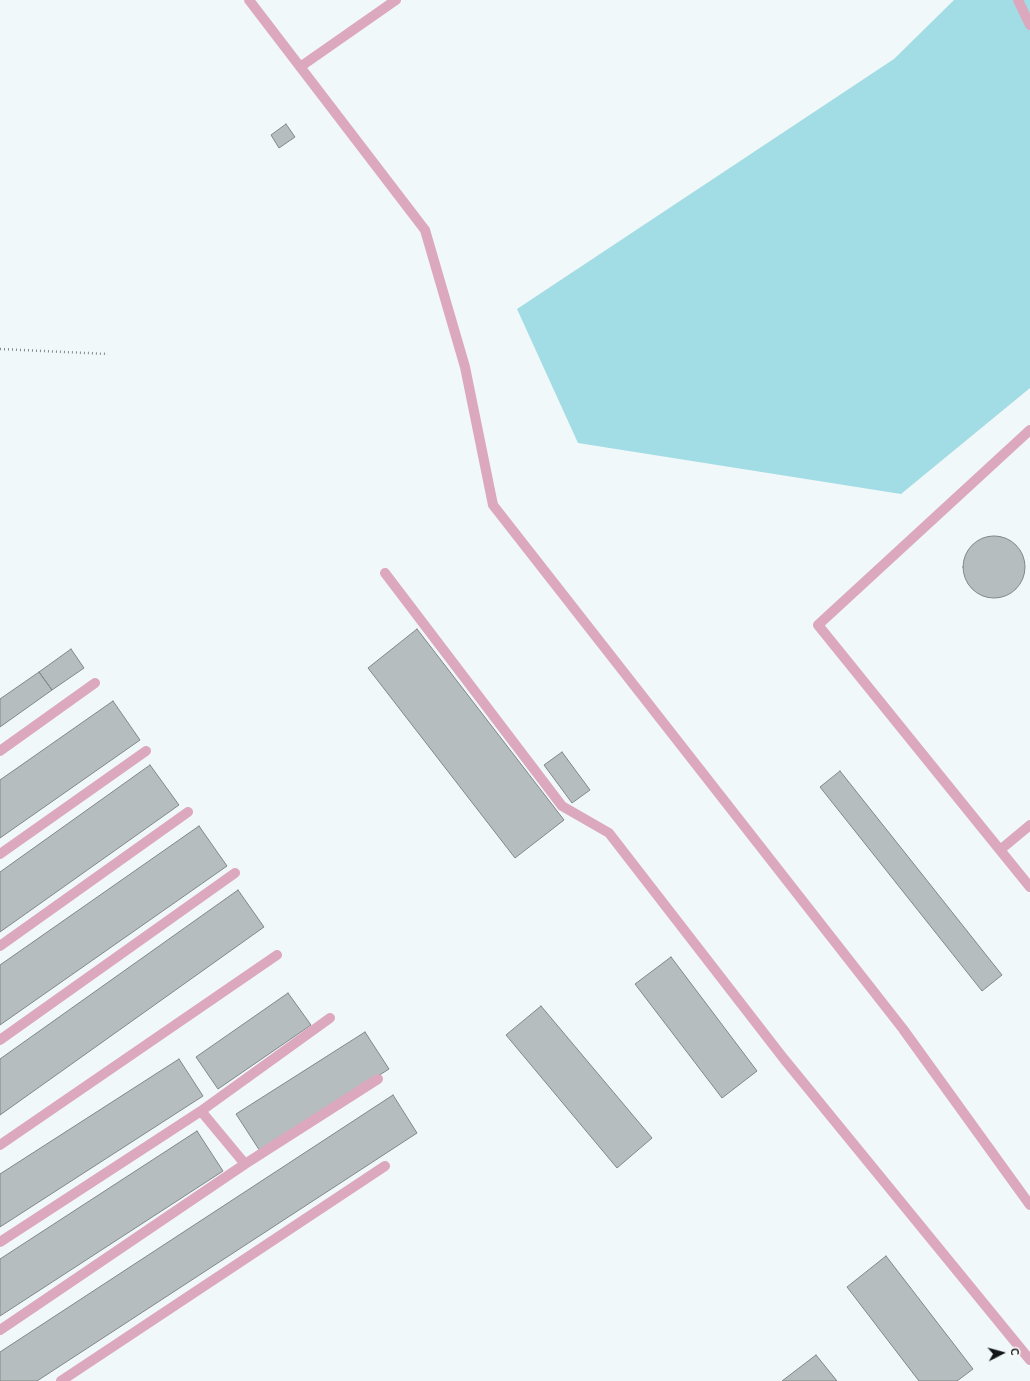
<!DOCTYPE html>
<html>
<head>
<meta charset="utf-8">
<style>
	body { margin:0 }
	#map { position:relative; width:1030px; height:1381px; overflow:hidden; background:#f0f8f9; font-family:"Nunito Sans",sans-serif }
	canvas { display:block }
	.north { position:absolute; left:982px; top:1333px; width:40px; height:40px; -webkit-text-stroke:3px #fff; paint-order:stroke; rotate:84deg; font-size:11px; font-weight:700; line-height:16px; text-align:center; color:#141718 }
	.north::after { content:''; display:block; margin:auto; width:14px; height:18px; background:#141718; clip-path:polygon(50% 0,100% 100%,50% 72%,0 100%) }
</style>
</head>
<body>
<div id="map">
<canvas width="1030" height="1381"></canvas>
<div class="north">С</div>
</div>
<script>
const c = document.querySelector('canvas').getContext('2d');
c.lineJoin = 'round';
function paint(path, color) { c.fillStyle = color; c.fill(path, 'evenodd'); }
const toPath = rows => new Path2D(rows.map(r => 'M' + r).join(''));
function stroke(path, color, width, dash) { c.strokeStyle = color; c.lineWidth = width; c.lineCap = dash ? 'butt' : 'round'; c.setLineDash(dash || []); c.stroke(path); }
const green = toPath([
	[954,0,1030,0,1030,388,901,494,578,443,517,309,894,59]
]);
const building = toPath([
	[286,124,295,137,279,148,271,135,286,124],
	'963 567a31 31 0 1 1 62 0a31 31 0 1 1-62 0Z',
	[417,629,564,820,515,858,368,668,417,629],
	[71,649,84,668,52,690,39,672,71,649],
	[39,672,52,690,0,727,0,699,39,672],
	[113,701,140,740,0,838,0,780,113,701],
	[562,752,590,790,572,803,544,765,562,752],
	[150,765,179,805,0,932,0,872,150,765],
	[840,771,1002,975,982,991,820,787,840,771],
	[199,826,227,866,0,1025,0,965,199,826],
	[238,890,264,927,0,1115,0,1059,238,890],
	[671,957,757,1071,722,1098,635,984,671,957],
	[288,993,311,1025,218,1089,196,1057,288,993],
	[541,1006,652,1138,617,1168,506,1035,541,1006],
	[365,1032,389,1069,260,1151,236,1114,365,1032],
	[179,1059,203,1096,0,1227,0,1174,179,1059],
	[393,1095,417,1133,37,1381,0,1381,0,1352,393,1095],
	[197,1131,223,1171,0,1316,0,1259,197,1131],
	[886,1256,973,1369,957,1381,919,1381,847,1287,886,1256],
	[816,1355,837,1381,782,1381,816,1355]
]);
const path = toPath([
	[0,349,108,354]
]);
const lane = toPath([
	[249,0,425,230,465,367,493,505,903,1029,1030,1205],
	[1018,0,1030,25],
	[300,67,396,0],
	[385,573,562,806,609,833,784,1059,1030,1360],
	[0,751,95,683],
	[1030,825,1000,850,1030,887],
	[1000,850,818,625,1030,430],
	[0,854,146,751],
	[0,946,188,812],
	[0,1040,235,873],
	[201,1111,245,1164],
	[0,1145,277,955],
	[0,1242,201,1111,330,1018],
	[0,1330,245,1164,378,1079],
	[61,1381,385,1166]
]);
paint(green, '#a2dce4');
paint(building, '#b5bdbe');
stroke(building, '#808889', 1);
stroke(path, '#848a8b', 2.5, [1, 3]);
stroke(lane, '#dca8be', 10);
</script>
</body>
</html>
